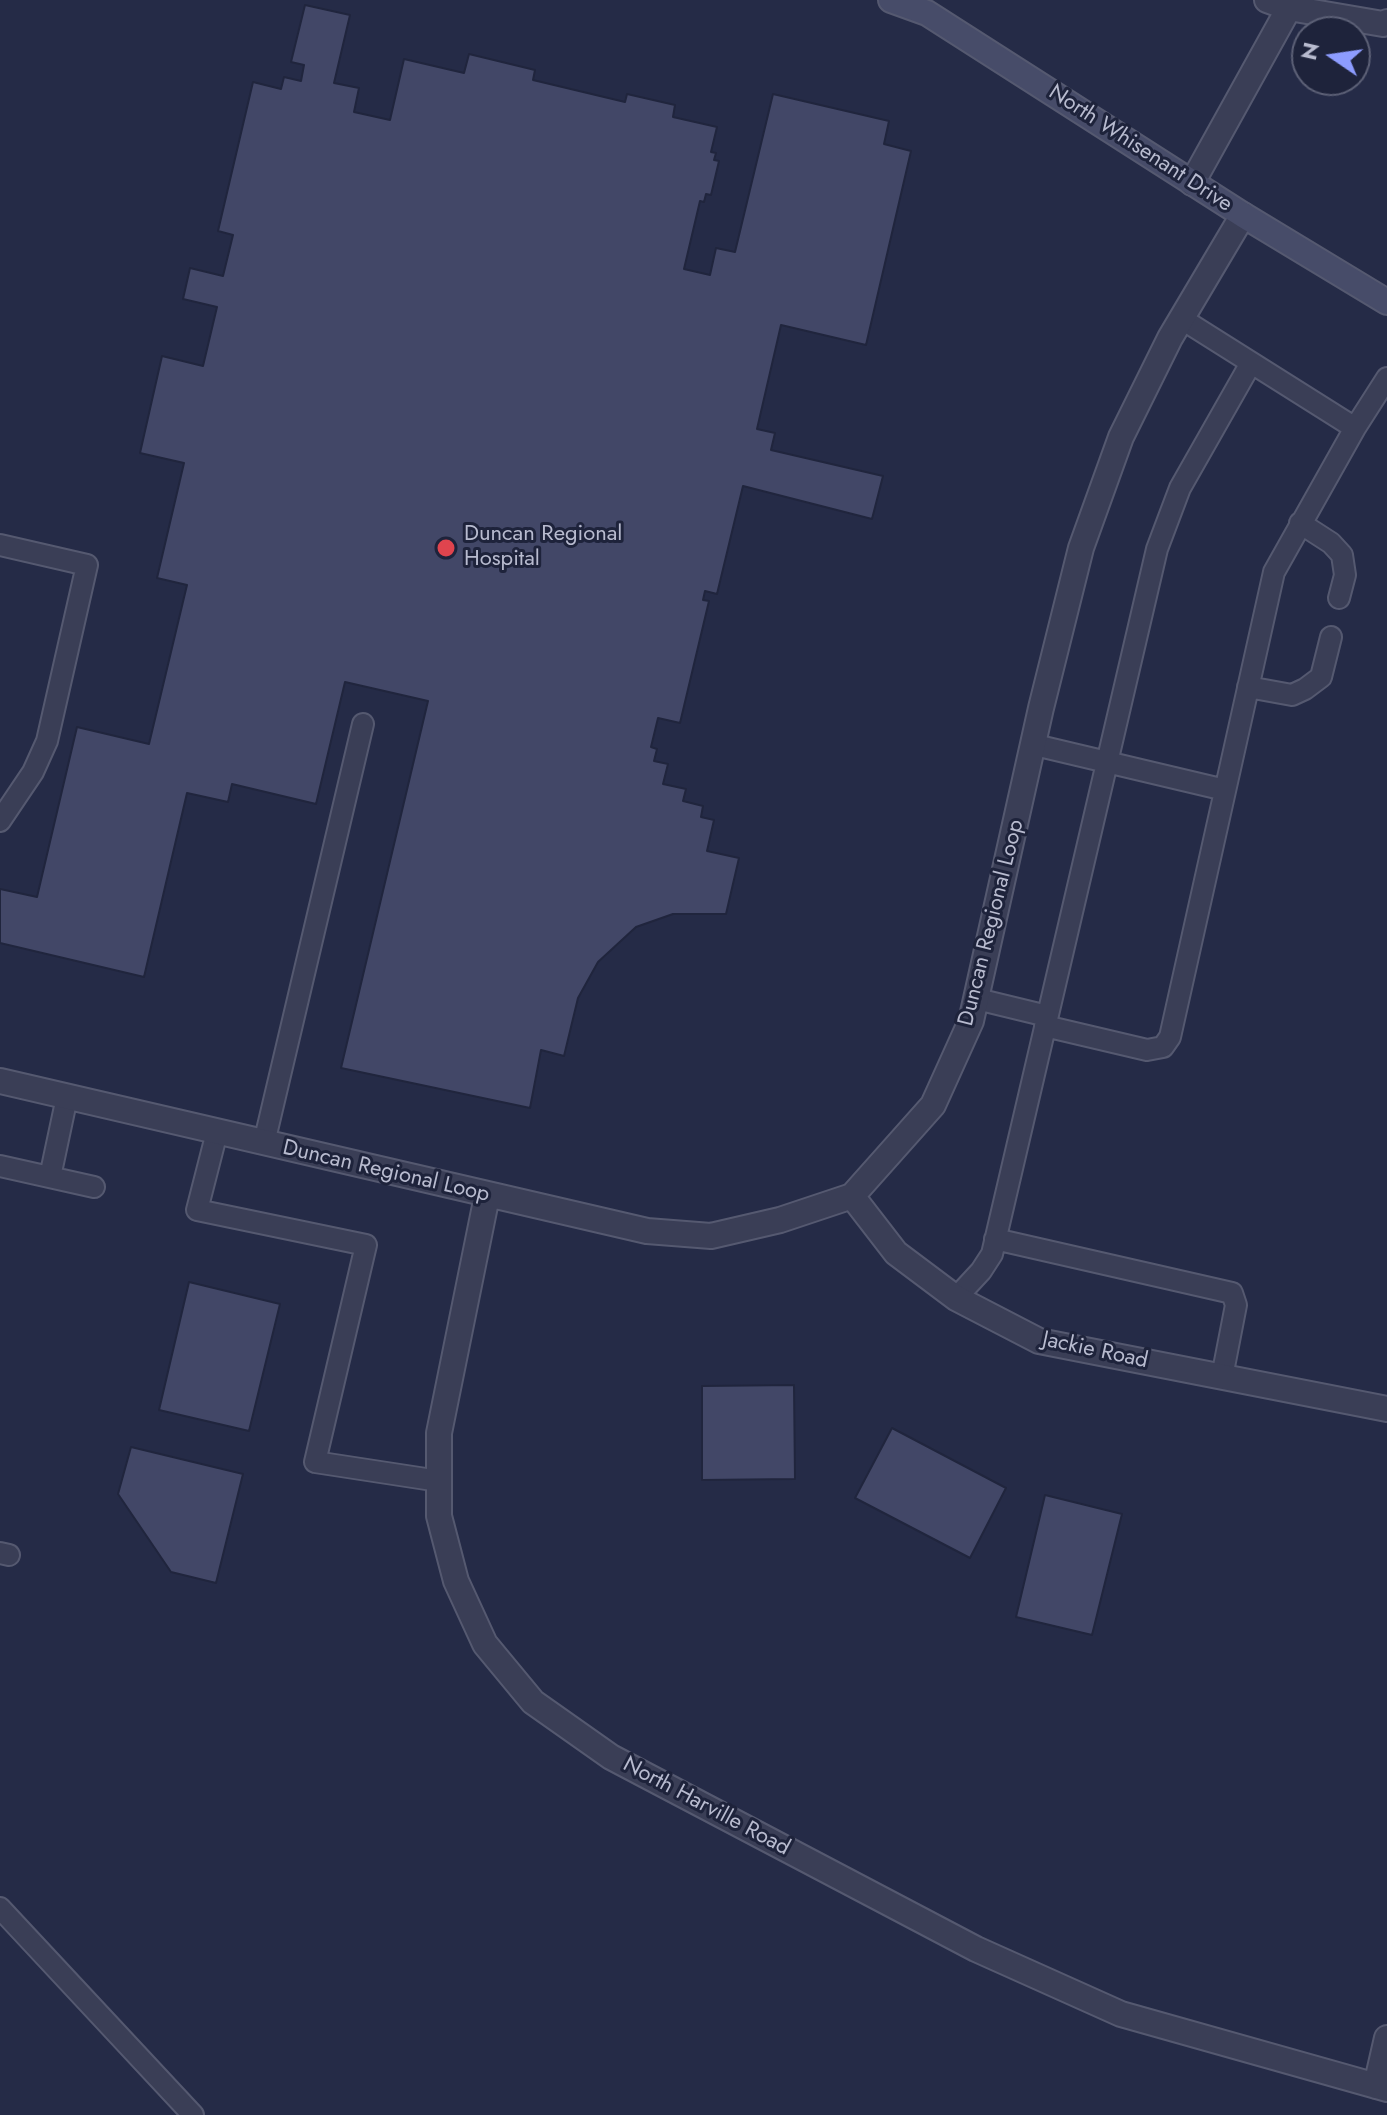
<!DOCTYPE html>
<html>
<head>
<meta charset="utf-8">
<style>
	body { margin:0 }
	#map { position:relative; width:1387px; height:2115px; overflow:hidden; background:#252b47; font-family:Jost,sans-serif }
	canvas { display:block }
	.north { position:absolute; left:1291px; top:16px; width:80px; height:80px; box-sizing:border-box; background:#1e233b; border:2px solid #5c6076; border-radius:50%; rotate:283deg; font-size:22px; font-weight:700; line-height:32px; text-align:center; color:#b8bbcf }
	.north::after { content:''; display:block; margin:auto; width:28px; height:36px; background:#8d9cff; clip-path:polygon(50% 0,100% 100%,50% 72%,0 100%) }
</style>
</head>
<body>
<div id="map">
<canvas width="1387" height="2115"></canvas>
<div class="north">N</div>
</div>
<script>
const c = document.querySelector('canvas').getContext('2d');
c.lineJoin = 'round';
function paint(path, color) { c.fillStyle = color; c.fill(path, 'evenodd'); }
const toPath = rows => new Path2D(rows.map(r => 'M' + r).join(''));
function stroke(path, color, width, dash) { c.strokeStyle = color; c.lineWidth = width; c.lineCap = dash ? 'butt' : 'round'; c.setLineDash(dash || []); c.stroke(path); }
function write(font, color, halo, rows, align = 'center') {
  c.font = font + ' Jost,sans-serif'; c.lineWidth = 6; c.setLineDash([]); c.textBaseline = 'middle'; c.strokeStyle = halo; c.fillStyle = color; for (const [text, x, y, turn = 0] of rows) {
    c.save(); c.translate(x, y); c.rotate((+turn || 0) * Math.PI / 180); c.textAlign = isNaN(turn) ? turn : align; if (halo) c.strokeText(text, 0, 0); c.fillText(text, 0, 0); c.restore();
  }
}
const building = toPath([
	[305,5,350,15,334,83,359,88,354,112,390,120,404,59,464,73,469,54,535,70,533,80,625,102,627,94,675,105,673,117,717,127,711,152,716,153,714,160,719,161,711,195,706,194,704,202,700,201,684,269,710,275,716,248,735,252,773,94,889,121,884,144,911,151,866,345,781,325,757,429,775,433,771,450,883,476,872,519,743,486,717,594,705,591,703,600,709,601,680,723,658,718,651,747,657,749,654,761,668,764,663,784,686,789,683,801,703,806,701,817,714,820,707,851,739,858,726,914,673,914,636,927,598,962,578,998,564,1056,541,1050,530,1108,341,1068,428,701,345,682,316,804,232,784,228,802,187,793,144,977,0,943,0,889,37,897,77,727,149,744,187,585,157,578,184,463,140,453,162,356,203,366,217,307,183,299,190,268,223,276,233,235,218,231,253,82,281,89,284,77,301,81,304,65,291,62,305,5],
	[189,1282,280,1304,249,1431,159,1410,189,1282],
	[794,1385,795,1479,702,1480,702,1386,794,1385],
	[892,1428,1006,1488,970,1558,855,1498,892,1428],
	[131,1447,243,1474,216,1583,171,1572,118,1494,131,1447],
	[1045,1495,1122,1514,1092,1635,1016,1617,1045,1495]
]);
const lane = toPath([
	[1182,319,1355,428],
	[1300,523,1331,543,1342,555,1345,575,1339,598],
	[0,545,87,565,47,741,33,772,0,821],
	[1248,687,1292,695,1305,689,1321,677,1331,637],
	[1035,745,1225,790],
	[977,999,1047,1016],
	[1045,1026,1147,1050,1163,1047,1170,1037,1274,572,1355,428,1387,378],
	[217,1132,197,1210,366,1245,315,1462,439,1481],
	[264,1143,363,724],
	[0,1166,94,1187],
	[50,1177,67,1097],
	[995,1239,1232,1293,1236,1305,1222,1377],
	[956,1298,981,1271,992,1254,1157,549,1180,488,1251,363],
	[0,1553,9,1555],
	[0,1908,193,2115]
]);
const street = toPath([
	[1267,0,1289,8,1383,24,1387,22],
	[1192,183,1289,8],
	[0,1081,647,1231,711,1236,780,1220,852,1196,933,1105,971,1021,1041,708,1081,548,1121,437,1170,338,1243,215],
	[487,1196,439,1433,439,1516,456,1581,485,1644,533,1702,611,1757,976,1949,1121,2014,1387,2089],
	[852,1196,896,1253,956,1298,1039,1341,1387,1409],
	[1376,2086,1387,2038]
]);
const secondary = toPath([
	[891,0,927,13,1243,215,1387,302]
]);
const markers = [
	[446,548,10,"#e0444e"]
];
const streetNames = [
	["North Whisenant Drive",1140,149,33],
	["Duncan Regional Loop",992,923,-76],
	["Duncan Regional Loop",386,1172,13],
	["Jackie Road",1095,1351,12],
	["North Harville Road",706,1807,28]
];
const poiNames = [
	["Duncan Regional",464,535],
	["Hospital",464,560]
];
paint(building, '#424767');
stroke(building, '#20253d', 2);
stroke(lane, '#555970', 24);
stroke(street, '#555970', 28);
stroke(secondary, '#555970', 28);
stroke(lane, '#3a3e56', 20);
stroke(street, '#3a3e56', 24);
stroke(secondary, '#474c69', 24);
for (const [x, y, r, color] of markers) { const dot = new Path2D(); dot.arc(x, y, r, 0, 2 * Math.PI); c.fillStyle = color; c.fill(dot); stroke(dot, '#1e233b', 3); }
write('22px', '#b8bbcf', '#1e233b', streetNames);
write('22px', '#b8bbcf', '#1e233b', poiNames, 'left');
</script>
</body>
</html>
